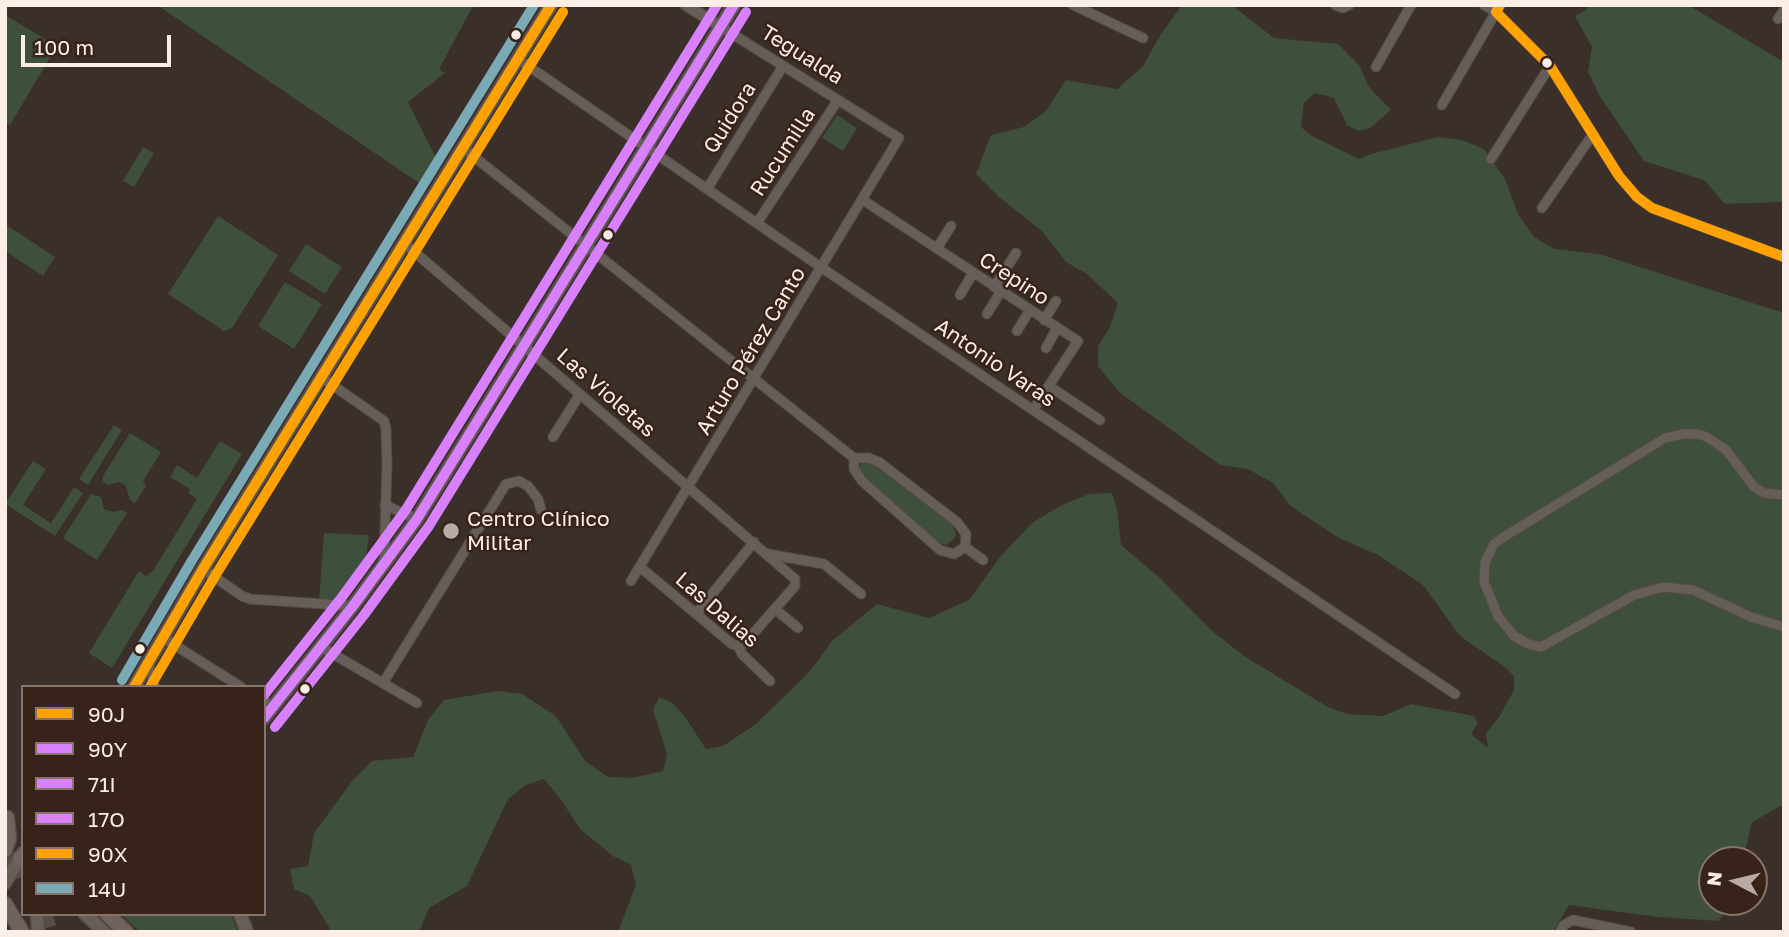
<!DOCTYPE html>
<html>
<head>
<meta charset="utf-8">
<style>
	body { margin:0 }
	#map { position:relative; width:1789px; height:937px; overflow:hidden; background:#3b2f29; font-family:"Golos Text",sans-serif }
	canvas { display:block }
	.frame { position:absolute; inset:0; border:7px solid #fcede7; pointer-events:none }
	.legend { position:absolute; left:21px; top:685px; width:245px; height:231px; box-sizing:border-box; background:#372319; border:2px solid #86746b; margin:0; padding:9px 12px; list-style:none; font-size:21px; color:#fcede7 }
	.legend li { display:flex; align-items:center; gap:14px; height:35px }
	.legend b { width:35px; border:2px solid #86746b }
	.north { position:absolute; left:1698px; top:846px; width:70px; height:70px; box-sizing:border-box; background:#372319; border:2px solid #86746b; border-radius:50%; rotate:277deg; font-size:19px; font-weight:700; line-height:28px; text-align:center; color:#fcede7 }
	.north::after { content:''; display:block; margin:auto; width:24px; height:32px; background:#b8aaa4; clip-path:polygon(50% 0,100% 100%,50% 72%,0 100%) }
	.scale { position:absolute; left:21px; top:35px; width:150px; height:32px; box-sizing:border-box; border:4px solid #fcede7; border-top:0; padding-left:9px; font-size:21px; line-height:24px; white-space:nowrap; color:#fcede7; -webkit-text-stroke:5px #372319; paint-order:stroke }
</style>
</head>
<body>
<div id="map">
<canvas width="1789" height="937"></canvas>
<div class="frame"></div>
<ul class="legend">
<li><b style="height:9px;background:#ffa200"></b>90J</li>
<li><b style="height:9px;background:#d980ff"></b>90Y</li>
<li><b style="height:9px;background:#d980ff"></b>71I</li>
<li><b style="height:9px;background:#d980ff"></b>17O</li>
<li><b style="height:9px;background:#ffa200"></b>90X</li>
<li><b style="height:9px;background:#7baab7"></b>14U</li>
</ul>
<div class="north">N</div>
<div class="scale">100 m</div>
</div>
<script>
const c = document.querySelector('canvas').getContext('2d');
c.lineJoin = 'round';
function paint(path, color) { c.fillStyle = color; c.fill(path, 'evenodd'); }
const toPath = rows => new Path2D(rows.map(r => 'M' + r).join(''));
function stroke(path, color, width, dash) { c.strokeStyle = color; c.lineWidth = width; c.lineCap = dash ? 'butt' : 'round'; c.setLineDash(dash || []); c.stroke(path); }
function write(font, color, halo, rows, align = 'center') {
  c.font = font + ' "Golos Text",sans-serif'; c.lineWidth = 5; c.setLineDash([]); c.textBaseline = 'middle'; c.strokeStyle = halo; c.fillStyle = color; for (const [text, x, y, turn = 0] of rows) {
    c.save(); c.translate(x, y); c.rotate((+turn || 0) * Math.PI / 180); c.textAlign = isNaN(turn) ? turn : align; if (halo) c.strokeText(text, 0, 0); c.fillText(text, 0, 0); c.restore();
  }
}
const green = toPath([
	[157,5,480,5,479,8,473,6,439,69,445,73,408,102,437,160,422,185],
	[1182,5,1234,7,1274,38,1338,44,1359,65,1369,87,1391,110,1370,128,1358,131,1347,125,1334,98,1315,93,1304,103,1301,127,1312,136,1359,159,1371,154,1438,137,1462,140,1484,149,1505,179,1518,214,1534,237,1555,249,1599,254,1784,313,1784,804,1752,822,1743,860,1712,860,1712,902,1731,902,1719,921,1658,917,1569,905,1553,932,618,932,636,885,631,865,613,856,580,829,562,801,544,779,526,785,508,799,467,886,429,908,419,932,332,932,310,896,294,889,290,869,308,866,314,833,353,780,372,761,413,757,428,720,444,700,497,691,522,694,556,716,585,761,608,777,632,778,663,771,667,754,653,710,659,697,672,703,685,717,706,749,723,746,756,724,811,670,832,641,877,604,929,618,969,600,1000,557,1033,522,1060,506,1089,494,1112,493,1117,509,1121,545,1160,578,1211,630,1244,656,1328,707,1347,714,1383,716,1411,704,1474,716,1478,723,1471,734,1488,748,1486,734,1499,717,1514,690,1514,676,1506,668,1460,636,1423,585,1378,555,1339,538,1301,513,1290,505,1273,483,1248,469,1220,465,1119,392,1098,366,1098,346,1109,329,1118,303,1087,274,1066,262,1042,231,1000,198,976,174,991,135,1024,127,1046,111,1066,80,1117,89,1143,66,1161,34],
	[1588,5,1688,5,1784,62,1784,202,1725,204,1704,180,1644,161,1599,95,1588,71,1592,47,1575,16,1586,10],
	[5,15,57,46,10,125,5,122],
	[837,115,857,128,843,151,822,138],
	[143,147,154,153,134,187,123,181],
	[218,216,278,255,232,328,224,331,168,294],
	[5,224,55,257,43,276,5,251],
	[306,244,342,267,325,294,289,271],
	[285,282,322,304,294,349,258,326],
	[114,425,122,430,88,485,79,479],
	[130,433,161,452,143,481,146,486,135,503,130,500,126,486,119,482,108,485,103,482,103,476],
	[220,441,242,454,112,668,89,653,139,571,146,576,153,571,197,499,189,494,190,489,170,477,177,465,197,478],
	[33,461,46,469,23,505,51,523,74,487,83,493,55,536,5,504],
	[863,462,872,463,884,471,953,525,956,535,954,539,946,545,936,541,865,478,859,467],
	[91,494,101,497,104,509,114,512,122,510,127,513,97,560,63,538],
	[324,533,369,535,365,564,335,606,319,601],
	[121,914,231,914,238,932,140,932]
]);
const primaryTunnel = toPath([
	[5,853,23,875],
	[45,914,51,932]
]);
const minor = toPath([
	[1073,5,1143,38],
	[1335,5,1343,8,1349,5],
	[1484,5,1496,12,1550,66,1619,176,1637,197,1652,208,1784,257],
	[1778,19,1784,10],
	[518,59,822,268,1455,694],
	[1376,67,1411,5],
	[1442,105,1500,5],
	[463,148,854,458,869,458,879,462,957,522,966,534,965,547,954,554,940,550,862,481,854,469,854,458],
	[1491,159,1550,66],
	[707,189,783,66],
	[863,200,1078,341,1033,410],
	[1542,208,1593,134],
	[757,223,838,100],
	[404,243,795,579,795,586,744,644,738,646],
	[937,248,951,226],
	[994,287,1016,253],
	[960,295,973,273],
	[987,314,1001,291],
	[1044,320,1056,301],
	[1017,331,1030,310],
	[1046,348,1057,328],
	[321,377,384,421,386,429,387,464,384,564],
	[1049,386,1100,420],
	[553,437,580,394],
	[1784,495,1764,493,1754,487,1726,450,1707,437,1698,434,1683,434,1665,438,1502,538,1494,544,1485,563,1484,582,1498,616,1514,636,1528,644,1541,647,1634,595,1664,587,1693,590,1751,617,1784,627],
	[385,505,417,519],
	[965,547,983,560],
	[768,554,824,564,861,594],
	[640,567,732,644,738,646,742,654,770,681],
	[203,569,242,596,250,599,353,606],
	[631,581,899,138,721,27],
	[775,609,798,628],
	[696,614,754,542],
	[162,637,241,687],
	[321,647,417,703],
	[148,661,155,687],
	[383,683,506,484,519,481,528,486,538,499,541,510],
	[264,701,273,707],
	[1560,932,1564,925,1573,920,1631,932]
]);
const tertiary = toPath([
	[686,5,721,27]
]);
const secondary = toPath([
	[134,687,203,569,551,5],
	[264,718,353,606,417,519,734,5],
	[5,883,23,853],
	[37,914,38,932],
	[85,914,104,932],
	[240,914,247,932]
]);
const primary = toPath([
	[5,850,9,838,7,818],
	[20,858,23,857],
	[5,904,22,932],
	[107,914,126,932]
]);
const bus1 = toPath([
	[1500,5,1496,12,1550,66,1619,176,1637,197,1652,208,1784,257],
	[134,687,203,569,551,5]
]);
const bus2 = toPath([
	[264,718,353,606,417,519,734,5]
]);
const bus3 = toPath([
	[275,727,364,615,429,526,746,12]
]);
const bus4 = toPath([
	[264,695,342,597,405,511,717,5]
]);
const bus5 = toPath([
	[150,687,215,576,563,12]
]);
const bus6 = toPath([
	[122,680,191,562,534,5]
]);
const markers = [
	[516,35,6,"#fcede7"],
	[1547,63,6,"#fcede7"],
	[608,235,6,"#fcede7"],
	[451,531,9,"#b8aaa4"],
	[140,649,6,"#fcede7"],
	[305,689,6,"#fcede7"]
];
const streetNames = [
	["Tegualda",802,55,32],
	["Quidora",730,118,-58],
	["Rucumilla",783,152,-57],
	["Crepino",1014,279,33],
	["Arturo Pérez Canto",751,351,-59],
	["Antonio Varas",995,363,34],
	["Las Violetas",606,393,41],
	["Las Dalias",717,610,41]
];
const poiNames = [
	["Centro Clínico",467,519],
	["Militar",467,543]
];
paint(green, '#3e4f3c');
stroke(primaryTunnel, '#584c46', 14, [14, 7]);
stroke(minor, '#564b45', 11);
stroke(tertiary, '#564b45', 13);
stroke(secondary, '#564b45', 15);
stroke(primary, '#564b45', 17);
stroke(minor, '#665e59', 9);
stroke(tertiary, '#665e59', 10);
stroke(secondary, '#665e59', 12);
stroke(primary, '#70635d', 14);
stroke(bus1, '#ffa200', 10);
stroke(bus2, '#d980ff', 10);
stroke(bus3, '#d980ff', 10);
stroke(bus4, '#d980ff', 10);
stroke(bus5, '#ffa200', 10);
stroke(bus6, '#7baab7', 10);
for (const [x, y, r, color] of markers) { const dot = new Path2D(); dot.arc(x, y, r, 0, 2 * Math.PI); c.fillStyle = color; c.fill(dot); stroke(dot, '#372319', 2.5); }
write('21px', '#fcede7', '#372319', streetNames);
write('21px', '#fcede7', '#372319', poiNames, 'left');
</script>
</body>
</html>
